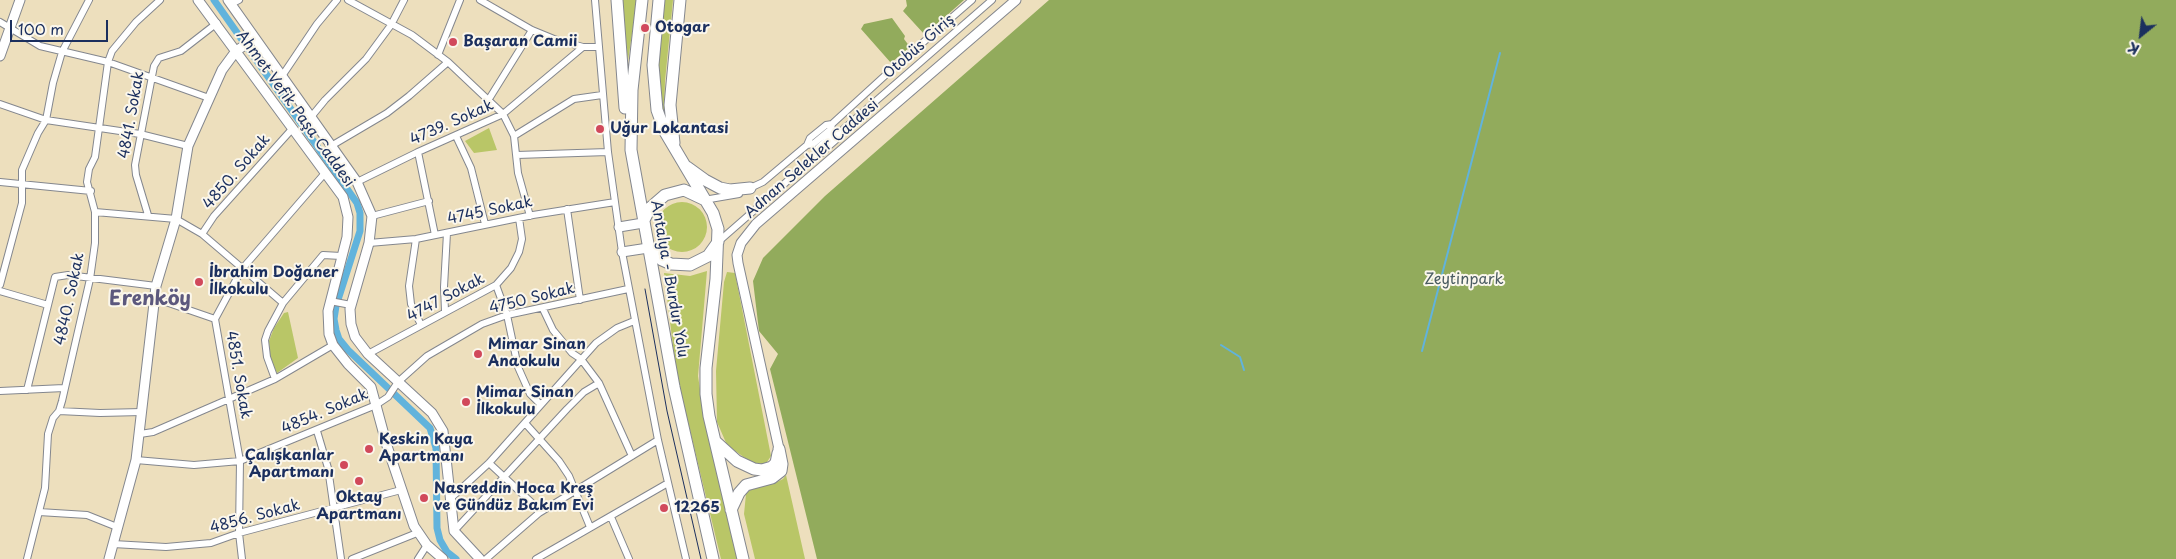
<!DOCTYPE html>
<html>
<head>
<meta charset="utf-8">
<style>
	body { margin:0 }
	#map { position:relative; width:2176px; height:559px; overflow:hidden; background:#eddfbd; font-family:"Playpen Sans",sans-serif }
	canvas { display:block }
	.north { position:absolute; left:2116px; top:10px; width:50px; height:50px; -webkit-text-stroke:4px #fbf7ec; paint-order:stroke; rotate:209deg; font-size:14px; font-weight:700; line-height:20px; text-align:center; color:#1b2f5e }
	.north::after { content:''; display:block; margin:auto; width:18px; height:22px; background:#1b2f5e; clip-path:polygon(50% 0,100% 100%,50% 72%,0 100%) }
	.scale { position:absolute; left:10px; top:20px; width:98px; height:22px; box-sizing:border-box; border:2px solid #1b2f5e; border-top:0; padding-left:6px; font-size:15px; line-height:18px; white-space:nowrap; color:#1b2f5e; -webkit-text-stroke:4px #fbf7ec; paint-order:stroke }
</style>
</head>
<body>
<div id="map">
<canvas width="2176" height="559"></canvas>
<div class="north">K</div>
<div class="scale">100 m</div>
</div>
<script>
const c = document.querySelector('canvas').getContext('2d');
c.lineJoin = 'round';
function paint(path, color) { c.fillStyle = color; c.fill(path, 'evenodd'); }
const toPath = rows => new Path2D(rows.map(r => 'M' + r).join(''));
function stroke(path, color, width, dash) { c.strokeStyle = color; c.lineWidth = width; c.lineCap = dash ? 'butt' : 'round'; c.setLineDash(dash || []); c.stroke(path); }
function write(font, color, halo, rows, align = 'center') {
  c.font = font + ' "Playpen Sans",sans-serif'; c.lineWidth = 4; c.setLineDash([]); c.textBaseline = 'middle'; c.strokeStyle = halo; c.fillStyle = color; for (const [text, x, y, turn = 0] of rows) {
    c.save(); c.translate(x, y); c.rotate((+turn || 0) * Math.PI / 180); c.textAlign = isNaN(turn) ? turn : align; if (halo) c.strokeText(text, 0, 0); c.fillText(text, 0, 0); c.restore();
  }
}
const green = toPath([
	[622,0,637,0,628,61,625,34],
	[664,0,673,0,665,81,664,113,662,110,657,65],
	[489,128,497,150,474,153,465,141],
	'657 227a25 25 0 1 1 50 0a25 25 0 1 1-50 0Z',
	[707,271,698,376,703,409,738,559,721,559,681,393,674,354,664,273,690,276],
	[727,272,735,273,771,456,767,462,759,466,745,458,727,445,717,422,716,371,724,282],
	[288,312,298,358,277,373,270,358,269,341,274,328,284,313],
	[786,475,805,559,755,559,744,514,746,494,753,487,773,484,783,479]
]);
const forest = toPath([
	[906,0,964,0,925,35,903,11,907,6],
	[1049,0,2176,0,2176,559,817,559,770,369,778,354,759,331,753,281,763,258,825,196],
	[892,18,905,36,904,39,910,47,891,63,861,29,864,24]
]);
const stream = toPath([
	[1221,345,1240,357,1244,370],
	[1422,351,1500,53]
]);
const canal = toPath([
	[214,0,357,203,360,213,360,231,336,306,334,319,336,330,339,339,348,350,430,428,436,448,437,528,440,540,447,552,456,559]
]);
const street = toPath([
	[348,0,412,35,448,62,503,114,514,136,518,173,530,216],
	[480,0,532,30,554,39,583,47],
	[595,0,608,152,622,252,658,440,686,559],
	[231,4,239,0],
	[0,22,40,46,108,62,209,98],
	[438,55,460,0],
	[282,76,317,24,337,0],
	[489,99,532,30],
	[0,104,46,120,140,134,188,146],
	[311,117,325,100,366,59,391,25,404,0],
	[456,136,471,168,485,224],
	[514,136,574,99,602,95],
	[807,145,810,138,826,125,832,124],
	[331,146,387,113,409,96,448,62],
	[418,152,435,235],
	[816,154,822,153,829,146,838,138,839,133,992,0],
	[517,155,608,152],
	[0,182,91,191],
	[357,182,418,152,503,114,583,47,599,47],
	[748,189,763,182,807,145,813,144,831,129,832,124,890,71,972,0],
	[704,200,739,194],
	[567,209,580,300],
	[95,212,176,219,202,234,283,303],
	[148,215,136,175,135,165,154,66,159,58,181,51,217,23],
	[372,216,429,201],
	[202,234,214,216,293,128],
	[416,239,409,286,411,304,421,325],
	[718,242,782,186,816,154,818,148,835,133,839,133],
	[369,243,416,239,533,215,615,202],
	[0,285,22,203,22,170,38,133,46,120,53,83,62,52,89,0],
	[496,285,507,315,518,367,530,394,540,404],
	[0,291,48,305],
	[154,298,215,319],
	[330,301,351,305],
	[543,309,553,330,572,353,581,359,599,383,632,456],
	[445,311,444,287,447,233],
	[368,354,496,285,511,268,519,252,522,239,519,218],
	[275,379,267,357,265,340,268,331,283,303,323,255,341,256],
	[27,390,55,277,68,275,156,286],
	[0,391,64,388],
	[59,411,100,413,142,412],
	[525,423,559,461,569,476,590,527],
	[317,431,328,468,341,559],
	[140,434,153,432,275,379,333,345],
	[136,460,194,465,240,461,376,405,388,397,398,382,427,356,482,324,507,315,628,289],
	[489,463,531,502,539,513],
	[451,498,489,463,596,343,617,328,634,321],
	[39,512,87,515,117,527],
	[611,517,629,559],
	[454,531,567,409,584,392,599,383],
	[113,544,166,547,211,543,239,533,401,490],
	[27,559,45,488,48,434,53,418,59,411,62,401,90,279,95,243,95,212,87,182,89,169,95,157,108,62,112,51,136,22,160,0],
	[242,559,239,533,240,461,215,319,242,269,325,173],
	[352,559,417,533],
	[418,559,427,545],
	[486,559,539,513,658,440],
	[536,559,668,483]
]);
const secondary = toPath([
	[198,0,343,197,348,217,347,237,328,311,329,334,333,345,348,364,371,387,387,446,414,526,427,545,443,559],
	[228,0,357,182,372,216,369,243,350,309,351,324,355,337,368,354,432,413,443,431,454,531,480,559],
	[0,56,20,0],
	[619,227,643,223],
	[622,252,648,248],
	[779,449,738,263,737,255,741,243,756,224,1016,0],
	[109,559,136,460,156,286,176,219,188,146,222,70,236,51,254,39]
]);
const highway = toPath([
	[617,0,625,108],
	[642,0,632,90,631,150,674,387,713,559],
	[659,0,653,65,657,110,665,132,713,213,718,229,716,279,706,368,706,394,709,416,743,559],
	[674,143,670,105,680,0],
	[687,167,705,180,720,188,730,190,750,188],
	[643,222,650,208,665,195,684,190,703,199],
	[648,248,662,260,671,264,690,265,708,256,718,242],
	[715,441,737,461,754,469,762,470,772,467,776,463,778,453],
	[731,510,739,493,746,485,772,478,781,471,782,464,779,449]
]);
const tram = toPath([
	[645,289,667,411,701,559]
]);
const markers = [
	[645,28,5,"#d1495b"],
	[453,42,5,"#d1495b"],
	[600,129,5,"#d1495b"],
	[199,282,5,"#d1495b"],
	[478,354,5,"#d1495b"],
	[466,402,5,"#d1495b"],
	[369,449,5,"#d1495b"],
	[344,465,5,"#d1495b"],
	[359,481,5,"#d1495b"],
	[424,498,5,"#d1495b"],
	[664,508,5,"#d1495b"]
];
const poiNames = [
	["Otogar",655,28],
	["Başaran Camii",463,42],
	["Uğur Lokantasi",610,129],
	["İbrahim Doğaner",209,273],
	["İlkokulu",209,290],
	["Mimar Sinan",488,345],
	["Anaokulu",488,362],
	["Mimar Sinan",476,393],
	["İlkokulu",476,410],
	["Keskin Kaya",379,440],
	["Apartmanı",379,457],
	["Çalışkanlar",334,456,"right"],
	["Apartmanı",334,473,"right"],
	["Nasreddin Hoca Kreş",434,489],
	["ve Gündüz Bakım Evi",434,506],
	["Oktay",359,498,"center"],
	["Apartmanı",359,515,"center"],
	["12265",674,508]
];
const streetNames = [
	["Otobüs Giriş",919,47,-41],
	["Ahmet Vefik Paşa Caddesi",295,109,54],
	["4841. Sokak",132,115,-80],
	["4739. Sokak",452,123,-24],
	["Adnan Selekler Caddesi",812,159,-41],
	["4850. Sokak",237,172,-49],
	["4745 Sokak",490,211,-12],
	["Antalya - Burdur Yolu",669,279,80],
	["4747 Sokak",446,298,-28],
	["4840. Sokak",70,299,-78],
	["4750 Sokak",532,299,-14],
	["4851. Sokak",238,375,80],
	["4854. Sokak",325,412,-23],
	["4856. Sokak",255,517,-15]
];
const parkNames = [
	["Zeytinpark",1464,280]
];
const districtNames = [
	["Erenköy",150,299]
];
paint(green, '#b9c667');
paint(forest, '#92ab5c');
stroke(stream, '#61b3dc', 2);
stroke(canal, '#61b3dc', 7);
stroke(street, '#84878e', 8);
stroke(secondary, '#84878e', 11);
stroke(highway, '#84878e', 13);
stroke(street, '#fff', 6);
stroke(secondary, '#fff', 9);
stroke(highway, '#fff', 11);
stroke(tram, '#1b2f5e', 1);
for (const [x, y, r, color] of markers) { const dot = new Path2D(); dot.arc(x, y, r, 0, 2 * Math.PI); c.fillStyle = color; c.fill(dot); stroke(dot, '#fbf7ec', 2); }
write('bold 15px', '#1b2f5e', '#fbf7ec', poiNames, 'left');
write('15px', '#1b2f5e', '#fbf7ec', streetNames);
write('15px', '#4a5c61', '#fbf7ec', parkNames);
write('bold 20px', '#5c587d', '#fbf7ec', districtNames);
</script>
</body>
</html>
